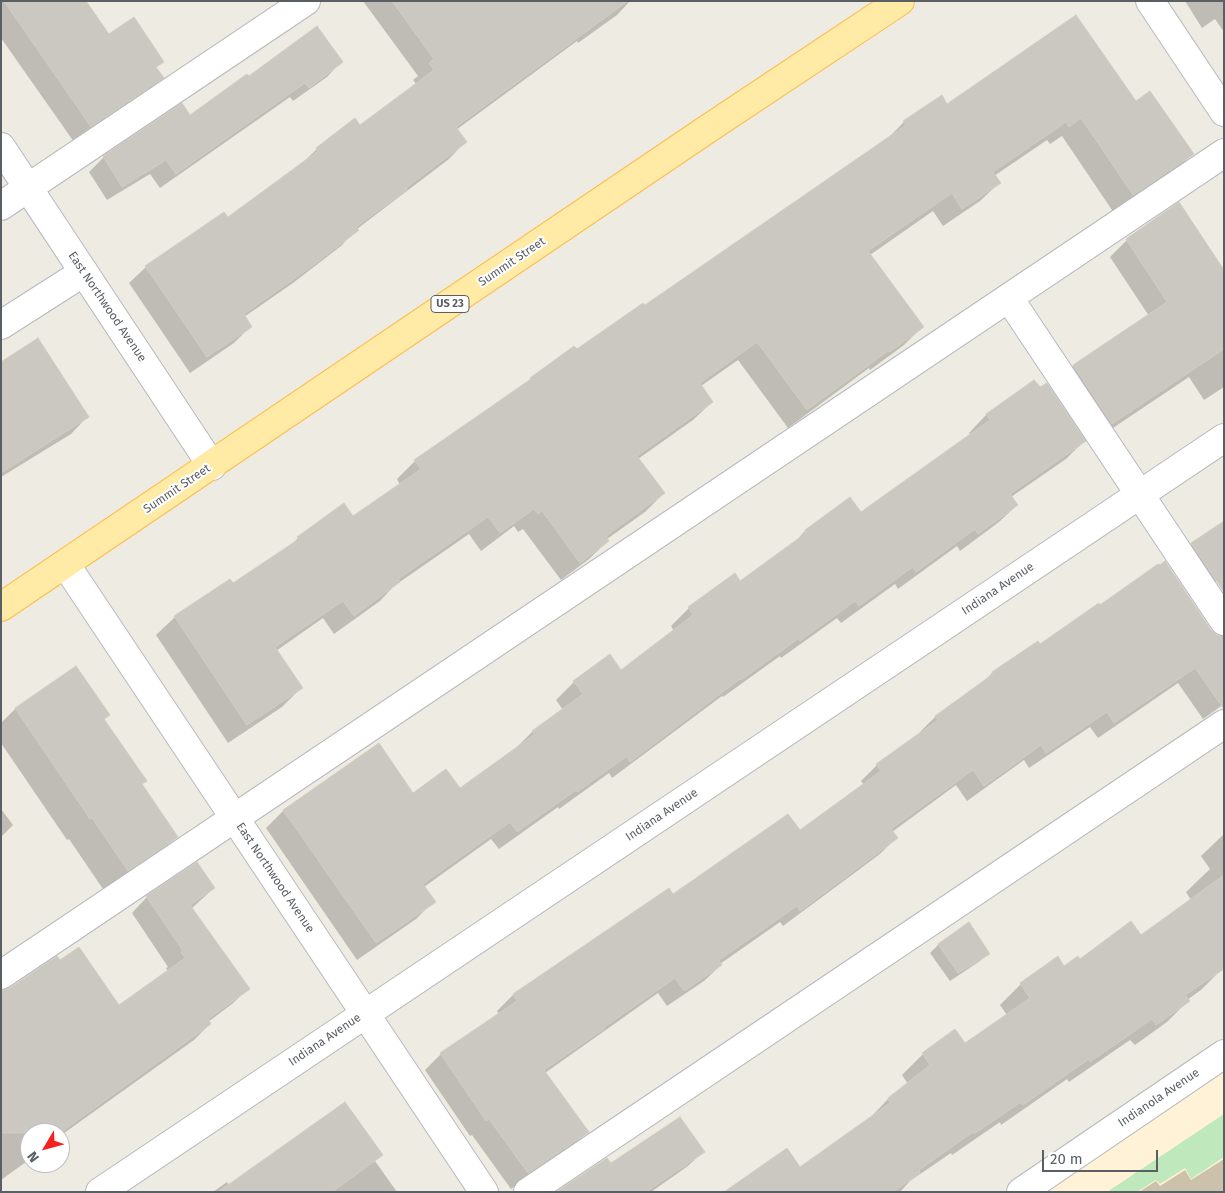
<!DOCTYPE html>
<html>
<head>
<meta charset="utf-8">
<style>
	body { margin:0 }
	#map { position:relative; width:1225px; height:1193px; overflow:hidden; background:#eeebe2; font-family:"Fira Sans",sans-serif }
	canvas { display:block }
	.frame { position:absolute; inset:0; border:2px solid #5a5f64; pointer-events:none }
	.north { position:absolute; left:20px; top:1123px; width:50px; height:50px; box-sizing:border-box; background:#fff; border:1px solid #bdbfc1; border-radius:50%; rotate:233deg; font-size:14px; font-weight:700; line-height:20px; text-align:center; color:#5a5f64 }
	.north::after { content:''; display:block; margin:auto; width:18px; height:22px; background:#f62020; clip-path:polygon(50% 0,100% 100%,50% 72%,0 100%) }
	.scale { position:absolute; left:1042px; top:1150px; width:116px; height:22px; box-sizing:border-box; border:2px solid #5a5f64; border-top:0; padding-left:6px; font-size:15px; line-height:18px; white-space:nowrap; color:#5a5f64; -webkit-text-stroke:4px #fff; paint-order:stroke }
</style>
</head>
<body>
<div id="map">
<canvas width="1225" height="1193"></canvas>
<div class="frame"></div>
<div class="north">N</div>
<div class="scale">20 m</div>
</div>
<script>
const c = document.querySelector('canvas').getContext('2d');
c.lineJoin = 'round';
function paint(path, color) { c.fillStyle = color; c.fill(path, 'evenodd'); }
const toPath = rows => new Path2D(rows.map(r => 'M' + r).join(''));
function stroke(path, color, width, dash) { c.strokeStyle = color; c.lineWidth = width; c.lineCap = dash ? 'butt' : 'round'; c.setLineDash(dash || []); c.stroke(path); }
function write(font, color, halo, rows, align = 'center') {
  c.font = font + ' "Fira Sans",sans-serif'; c.lineWidth = 4; c.setLineDash([]); c.textBaseline = 'middle'; c.strokeStyle = halo; c.fillStyle = color; for (const [text, x, y, turn = 0] of rows) {
    c.save(); c.translate(x, y); c.rotate((+turn || 0) * Math.PI / 180); c.textAlign = isNaN(turn) ? turn : align; if (halo) c.strokeText(text, 0, 0); c.fillText(text, 0, 0); c.restore();
  }
}
const commercial = toPath([
	[1224,1054,1224,1192,1017,1192]
]);
const green = toPath([
	[1224,1114,1224,1157,1191,1179,1185,1168,1160,1184,1156,1180,1137,1192,1107,1192]
]);
const shadow = toPath([
	[1,1,84,1,109,36,162,62,156,68,162,78,146,94,74,142,1,38],
	[363,1,630,1,617,15,578,43,577,41,456,130,465,142,449,159,357,229,341,246,293,283,244,317,251,326,234,343,190,373,129,283,146,267,227,219,299,166,317,149,360,127,417,85,413,80,418,76],
	[1185,1,1224,1,1224,32,1215,19,1202,28],
	[341,62,327,77,293,101,290,97,160,188,150,174,107,200,89,172,104,157,190,117,249,78],
	[1136,102,1192,154,1174,173,1114,213,1062,136,1050,144,1047,140,994,176,999,183,980,201,943,226,933,211,870,255,922,327,904,345,870,370,869,368,788,428,738,360,701,386,712,402,693,420,638,459,664,493,645,512,607,539,608,541,589,559,561,580,523,529,518,532,514,526,481,551,469,534,394,586,380,601,334,634,323,618,276,651,301,688,282,707,228,743,156,635,175,617,232,585,291,545,298,538,353,518,400,485,397,479,415,461,526,384,531,378,644,307,886,140,904,122,947,105],
	[1145,229,1224,272,1224,387,1204,400,1189,377,1095,440,1057,383,1073,366,1149,316,1110,257,1127,240],
	[1,364,87,417,71,434,1,477],
	[1034,381,1084,441,1066,459,1011,497,1017,505,999,522,960,551,957,546,898,589,895,584,841,623,837,618,781,658,780,656,723,697,722,696,612,778,609,773,559,809,558,807,499,849,491,839,424,887,434,901,416,919,357,960,266,828,283,811,459,790,515,749,533,731,563,710,556,700,574,682,620,671,674,631,671,626,689,608,734,575,740,582,793,544,805,531,850,499,860,513,970,435,969,433,986,415],
	[1224,522,1224,576,1199,593,1177,559,1192,544],
	[1158,565,1224,704,1203,719,1178,683,1098,738,1090,727,1029,768,1024,760,967,801,956,785,892,832,896,838,880,854,783,926,780,922,720,964,721,965,704,981,667,1006,658,993,545,1073,587,1132,571,1148,511,1189,472,1135,470,1136,425,1070,441,1054,499,1014,497,1011,513,995,669,890,673,896,799,832,864,785,861,781,877,765,920,734,919,733,935,717,980,685,992,673,1038,642,1040,646,1100,607],
	[76,668,108,715,103,720,141,785,176,837,154,859,105,892,69,839,67,840,1,743,1,723,15,709],
	[1,809,13,825,1,837],
	[1224,834,1224,964,1222,969,1201,990,1187,1000,1188,1001,1167,1022,1135,1045,1130,1040,1069,1082,1067,1079,1001,1125,1000,1122,952,1155,951,1153,910,1181,900,1192,748,1192,799,1169,867,1121,888,1099,908,1084,902,1075,923,1054,964,1044,1007,1015,1000,1005,1021,984,1140,936,1191,900,1186,892,1210,869,1201,856],
	[214,888,191,909,248,989,232,1004,208,1022,210,1024,194,1040,60,1136,60,1133,30,1133,30,1159,1,1180,1,993,119,1007,168,971,166,968,168,967,132,913,147,897],
	[969,924,988,953,980,961,950,981,930,953,938,945],
	[703,1152,688,1166,651,1192,559,1192,610,1165],
	[381,1155,375,1161,397,1192,213,1192,227,1182,229,1185],
	[1224,1159,1224,1192,1139,1192,1156,1181,1160,1186,1185,1170,1191,1180]
]);
const building = toPath([
	[4,1,86,1,109,34,134,17,164,62,156,67,164,78,91,127,4,1],
	[392,1,628,1,456,127,467,142,406,188,407,190,356,227,359,230,311,267,244,314,252,327,207,357,145,266,224,212,228,217,318,151,316,148,355,118,360,125,434,70,429,63,434,59,392,1],
	[1076,15,1136,101,1150,91,1194,154,1133,195,1081,118,1069,127,1066,122,993,172,1001,183,962,209,952,193,868,251,924,327,890,352,888,351,807,410,757,342,700,383,713,402,637,456,665,493,606,536,609,541,580,563,542,511,538,514,534,509,500,533,488,517,398,579,400,582,354,616,343,601,275,647,303,688,247,725,174,616,230,579,233,583,299,539,297,537,344,503,353,516,421,469,414,460,531,379,530,378,574,346,577,349,643,303,645,305,906,125,903,121,942,95,947,104,1076,15],
	[317,26,343,62,309,88,305,83,176,174,166,160,122,187,103,156,182,103,190,115,247,74,249,76,317,26],
	[1179,202,1224,270,1224,349,1112,424,1073,365,1167,302,1126,239,1179,202],
	[38,338,89,417,1,473,1,362,38,338],
	[1034,380,1040,387,1047,383,1086,441,1010,494,1018,505,978,534,975,529,916,572,913,567,859,606,855,601,800,641,798,639,741,680,740,679,630,762,627,756,577,792,576,790,517,832,510,822,423,884,436,902,376,943,283,810,379,743,413,793,446,769,460,788,535,734,532,731,583,694,573,681,610,654,621,670,693,615,688,607,735,573,740,581,806,533,805,530,850,497,861,512,990,420,986,414,1034,380],
	[1224,521,1224,592,1191,543,1224,521],
	[1165,561,1211,630,1217,635,1224,636,1224,709,1195,668,1114,723,1107,712,1046,753,1041,745,984,786,973,770,891,829,898,838,800,911,797,906,719,960,722,965,684,991,675,978,603,1028,604,1029,544,1070,589,1132,528,1173,489,1119,486,1121,440,1053,517,1001,513,994,669,888,673,894,788,814,800,830,881,771,876,764,938,720,935,716,993,674,992,672,1038,641,1040,644,1099,603,1100,605,1158,564,1160,565,1165,561],
	[76,666,110,715,104,719,147,781,142,784,178,837,128,871,92,818,90,819,15,708,76,666],
	[197,862,215,888,190,905,250,989,208,1019,211,1024,60,1133,1,1133,1,991,10,988,57,956,60,960,79,947,119,1005,185,958,181,952,183,951,146,896,197,862],
	[1224,875,1224,969,1185,995,1190,1001,1156,1025,1152,1019,1090,1062,1089,1059,1023,1105,1021,1102,974,1134,973,1132,919,1170,920,1173,893,1192,724,1192,787,1148,800,1167,890,1103,888,1098,930,1065,922,1053,955,1029,965,1043,1030,998,1020,983,1058,956,1064,966,1078,956,1080,959,1131,921,1141,935,1224,875],
	[969,922,990,954,958,973,938,944,969,922],
	[345,1102,383,1155,332,1192,218,1192,345,1102],
	[680,1117,705,1152,646,1192,556,1192,607,1158,611,1163,680,1117]
]);
const minor = toPath([
	[1150,1,1224,112],
	[1,147,212,466],
	[1,206,306,1],
	[1009,298,1224,621],
	[1,325,84,272],
	[66,565,484,1192],
	[1,975,1224,153],
	[100,1192,1224,438],
	[528,1192,1224,724],
	[1021,1192,1224,1054]
]);
const major = toPath([
	[1,607,709,128,900,1]
]);
const shields = [
	[450,304,38]
];
const shieldNames = [
	["US 23",450,304]
];
const streetNames = [
	["Summit Street",512,262,-34],
	["East Northwood Avenue",107,307,56],
	["Summit Street",177,489,-34],
	["Indiana Avenue",998,589,-34],
	["Indiana Avenue",662,815,-34],
	["East Northwood Avenue",275,878,56],
	["Indiana Avenue",325,1040,-34],
	["Indianola Avenue",1159,1098,-34]
];
paint(commercial, '#fff2d6');
paint(green, '#bfe8bc');
paint(shadow, '#0003');
paint(building, '#cbc7c1');
stroke(building, '#d3ccc0', 1);
stroke(minor, '#b5b9bd', 30);
stroke(major, '#fcbd4d', 30);
stroke(minor, '#fff', 28);
stroke(major, '#ffeaa6', 28);
for (const [x, y, w] of shields) { const box = new Path2D(); box.roundRect(x - w / 2, y - 8.5, w, 17, 4); c.fillStyle = '#fff'; c.fill(box); stroke(box, '#5a5f64', 1); }
write('bold 11px', '#5a5f64', null, shieldNames);
write('12px', '#5a5f64', '#fff', streetNames);
</script>
</body>
</html>
